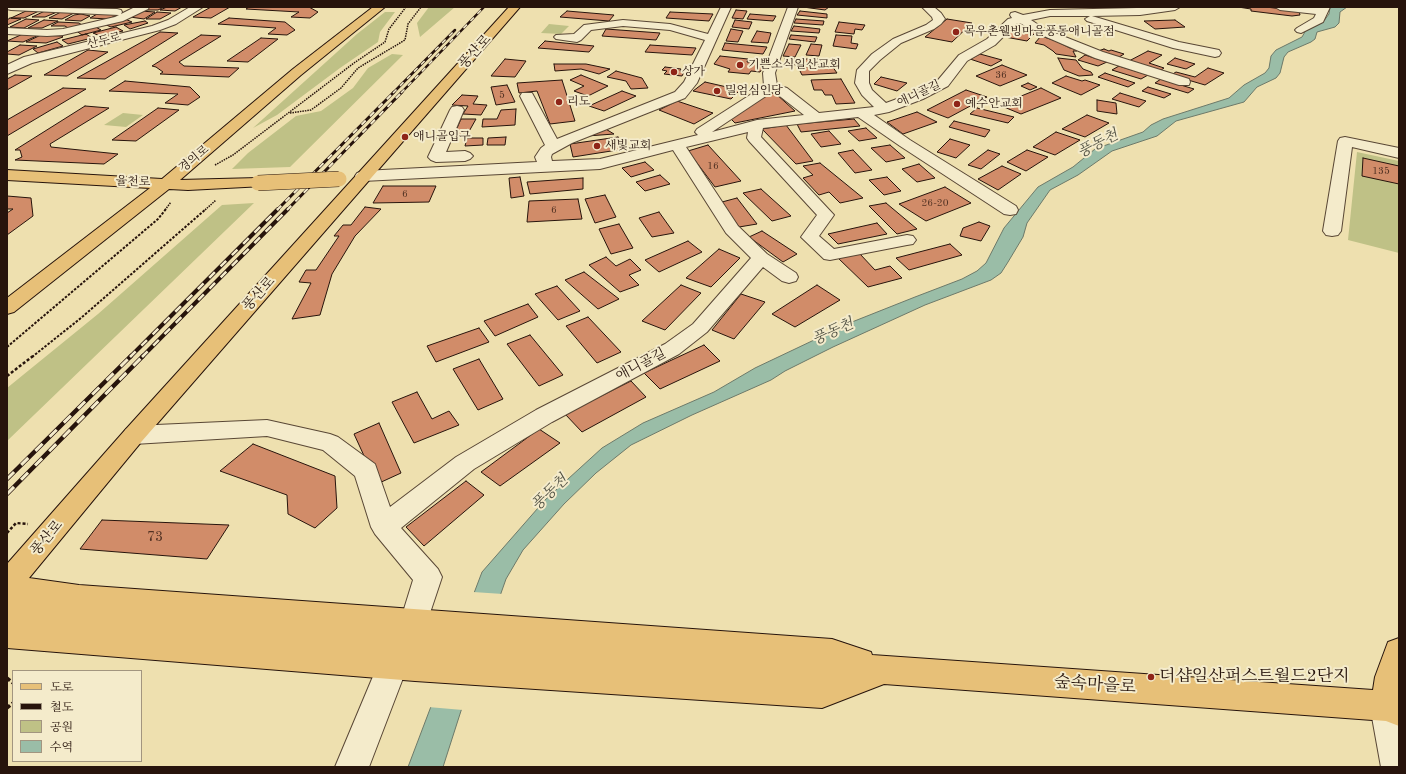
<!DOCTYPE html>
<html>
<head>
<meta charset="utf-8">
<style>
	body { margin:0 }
	#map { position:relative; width:1406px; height:774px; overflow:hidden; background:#eee0af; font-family:"Old Standard TT","Noto Serif KR",serif }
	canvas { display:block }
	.frame { position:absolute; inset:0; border:8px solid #27140c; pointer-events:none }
	.legend { position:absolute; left:12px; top:670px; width:130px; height:92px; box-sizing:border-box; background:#f4ebcb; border:1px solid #a2957f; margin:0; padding:5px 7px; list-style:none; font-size:12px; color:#27140c }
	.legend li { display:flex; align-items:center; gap:8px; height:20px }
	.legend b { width:20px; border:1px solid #a2957f }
</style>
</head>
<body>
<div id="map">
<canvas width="1406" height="774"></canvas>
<div class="frame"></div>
<ul class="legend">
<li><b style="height:5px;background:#e7c078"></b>도로</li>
<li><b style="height:5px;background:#27140c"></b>철도</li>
<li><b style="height:11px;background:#bfc186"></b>공원</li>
<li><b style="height:11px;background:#9abda7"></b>수역</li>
</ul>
</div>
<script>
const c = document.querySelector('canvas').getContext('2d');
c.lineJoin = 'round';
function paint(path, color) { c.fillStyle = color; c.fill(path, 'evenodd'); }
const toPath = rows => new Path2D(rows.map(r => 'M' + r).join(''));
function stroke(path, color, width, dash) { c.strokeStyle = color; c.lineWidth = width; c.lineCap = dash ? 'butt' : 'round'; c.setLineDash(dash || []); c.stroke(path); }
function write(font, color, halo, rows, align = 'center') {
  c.font = font + ' "Old Standard TT","Noto Serif KR",serif'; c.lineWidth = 4; c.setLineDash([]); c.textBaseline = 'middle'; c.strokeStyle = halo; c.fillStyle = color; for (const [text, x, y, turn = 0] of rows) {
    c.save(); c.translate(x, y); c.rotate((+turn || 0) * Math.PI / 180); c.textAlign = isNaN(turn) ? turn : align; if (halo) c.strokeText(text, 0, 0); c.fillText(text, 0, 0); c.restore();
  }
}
const green = toPath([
	[429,7,455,7,420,37,417,23],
	[385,12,395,12,380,32,378,42,340,68,277,115,253,128,357,34],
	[549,24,569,26,561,34,541,33],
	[392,54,403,55,290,167,232,169,248,153,296,116,321,111,353,88,368,68],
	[123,113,143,115,126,127,104,125],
	[1357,152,1399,161,1399,253,1348,240],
	[254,203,7,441,7,388,98,314,222,205]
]);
const water = toPath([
	[1330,7,1347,7,1340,12,1339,23,1335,27,1317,32,1315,39,1311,42,1288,52,1284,57,1280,73,1276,78,1257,87,1244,102,1176,121,1157,136,1112,151,1078,175,1050,190,1027,223,1023,237,1008,262,1001,273,991,280,925,305,833,347,785,371,771,380,692,415,631,445,596,473,564,504,523,550,506,579,476,664,443,767,408,767,482,572,545,500,602,448,643,423,714,392,755,368,852,322,915,297,962,279,977,271,986,263,1004,228,1038,187,1073,167,1095,149,1143,132,1151,125,1163,119,1229,98,1244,85,1265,73,1269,68,1271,56,1276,50,1302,37,1306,30,1323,22,1329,14,1330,7]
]);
const pier = toPath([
	[473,592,503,594,463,710,428,707]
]);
const building = toPath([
	[150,7,164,7,158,10,145,10,150,7],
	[167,7,182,7,175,11,160,10,167,7],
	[211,7,230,7,211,18,193,17,211,7],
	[249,7,309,7,318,12,310,18,291,17,299,12,246,9,249,7],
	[803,7,829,7,825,10,803,7],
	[1238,7,1266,7,1299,11,1300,15,1292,16,1251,11,1251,9,1238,7],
	[736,10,747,11,743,19,732,18,736,10],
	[26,11,39,11,24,18,11,18,26,11],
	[45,11,57,12,45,17,32,17,45,11],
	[63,11,76,12,62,19,49,18,63,11],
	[140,11,155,12,144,19,130,17,140,11],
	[567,11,614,15,609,21,560,17,567,11],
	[800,11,827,14,827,18,797,15,800,11],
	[157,12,171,13,160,19,146,19,157,12],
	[670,12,713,14,709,21,666,18,670,12],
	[99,13,120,14,108,19,90,18,99,13],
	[81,14,90,16,81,21,65,20,74,15,81,14],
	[750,14,776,16,773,21,747,19,750,14],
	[10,18,21,19,7,25,7,20,10,18],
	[229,18,285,22,295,30,287,35,268,34,276,28,218,24,229,18],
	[26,19,39,20,24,28,10,27,26,19],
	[125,19,132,22,111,27,104,24,125,19],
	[796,19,824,21,823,25,794,23,796,19],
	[947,19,972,23,952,42,925,37,947,19],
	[44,20,58,21,42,28,28,28,44,20],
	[735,20,752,22,749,29,732,27,735,20],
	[1175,20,1185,27,1155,29,1144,21,1175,20],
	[145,21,148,23,130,29,124,25,145,21],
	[58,22,79,23,82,25,68,28,65,26,51,26,58,22],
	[839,22,865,25,862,30,855,29,854,34,835,32,839,22],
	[94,26,101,30,82,35,75,30,94,26],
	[794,26,820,29,819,33,791,31,794,26],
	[1014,26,1025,28,1023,30,1035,33,1027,41,1005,37,1014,26],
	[116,27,123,31,100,36,93,33,116,27],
	[606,29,660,33,656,40,602,36,606,29],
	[731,29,743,31,738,42,726,41,731,29],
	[757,31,771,33,768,43,751,42,757,31],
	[160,32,178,33,105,79,77,78,160,32],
	[23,34,39,35,23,42,7,41,23,34],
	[86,34,92,38,68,44,62,40,86,34],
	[41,35,62,36,63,37,46,43,26,42,41,35],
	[201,35,221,36,179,62,184,66,239,68,229,77,160,74,163,72,156,67,152,66,201,35],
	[791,35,817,37,815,42,789,39,791,35],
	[836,35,852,36,851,43,858,44,856,49,833,46,836,35],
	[1041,36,1056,41,1070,48,1075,48,1077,51,1073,51,1076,57,1056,54,1053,51,1044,45,1035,43,1041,36],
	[261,38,278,39,248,62,227,61,261,38],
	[545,41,594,46,589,52,538,48,545,41],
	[57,42,63,46,38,53,33,49,57,42],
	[725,43,767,47,763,54,722,50,725,43],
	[789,44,801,45,795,57,783,56,789,44],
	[811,44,822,45,819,56,806,55,811,44],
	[20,45,37,46,19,55,7,54,7,52,20,45],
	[650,45,696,48,692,55,645,52,650,45],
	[1104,49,1109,51,1111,50,1124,54,1116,59,1095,52,1104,49],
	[88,50,108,52,67,76,44,75,88,50],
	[1148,51,1162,55,1149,63,1164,68,1158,72,1127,62,1148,51],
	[980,54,1002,60,991,66,970,59,980,54],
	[1085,55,1107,62,1098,66,1078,60,1085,55],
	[720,56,748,59,747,62,766,63,760,72,751,71,749,74,728,72,730,69,714,64,720,56],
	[1058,58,1076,60,1083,69,1091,72,1093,75,1079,76,1064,70,1058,58],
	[1175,58,1195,64,1186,69,1167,64,1175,58],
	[505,59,526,61,515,77,491,76,505,59],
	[785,59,820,59,823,64,789,65,785,59],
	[554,64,586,64,610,69,599,74,581,69,555,71,554,64],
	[1002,65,1027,75,1000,86,976,76,1002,65],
	[832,66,837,73,802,75,798,67,832,66],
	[1119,66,1148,75,1141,79,1112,70,1119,66],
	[665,67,681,69,680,71,684,72,682,76,664,74,667,71,662,70,665,67],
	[1208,68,1224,73,1205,85,1171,75,1176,72,1195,77,1208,68],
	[616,71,642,78,648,88,631,89,626,81,607,77,616,71],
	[1105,73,1135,83,1128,87,1098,77,1105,73],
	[15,75,32,76,7,90,7,79,15,75],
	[581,75,608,86,588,96,574,91,584,86,570,80,581,75],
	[1066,76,1082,81,1085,80,1100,85,1081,95,1052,83,1066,76],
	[881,77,907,83,897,91,874,84,881,77],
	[841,79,855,103,836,104,832,95,825,95,822,90,814,90,811,80,841,79],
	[1161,79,1194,89,1188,93,1155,83,1161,79],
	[562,80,575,121,550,124,537,91,519,93,517,83,562,80],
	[125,81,190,87,200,97,188,105,165,103,178,94,109,91,125,81],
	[705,82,740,90,731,99,693,91,705,82],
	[1028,83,1037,87,1030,90,1021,86,1028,83],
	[507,85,515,102,496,105,491,87,507,85],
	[1148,87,1171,94,1164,98,1142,91,1148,87],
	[63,88,86,89,7,136,7,120,63,88],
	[1041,88,1061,98,1021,114,999,105,1041,88],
	[966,90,987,97,948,118,927,110,966,90],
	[622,91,636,96,604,111,589,106,622,91],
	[775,93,795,111,735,123,731,119,766,94,775,93],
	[1120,93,1146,101,1139,107,1112,99,1120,93],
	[462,95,478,96,473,104,487,105,481,115,463,114,468,106,452,105,462,95],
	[1097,100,1116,103,1117,114,1097,111,1097,100],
	[677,101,713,113,694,124,659,110,677,101],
	[85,106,109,108,50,144,51,147,118,154,104,164,15,160,22,157,20,150,15,150,85,106],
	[158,108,179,110,136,141,112,140,158,108],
	[977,108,1014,117,1008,123,970,114,977,108],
	[516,109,515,125,482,127,483,119,497,119,501,110,516,109],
	[917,112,937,122,903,134,887,122,917,112],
	[1087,115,1109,123,1085,137,1062,129,1087,115],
	[461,119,476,119,467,135,454,135,461,119],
	[854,119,860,126,801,132,797,124,854,119],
	[954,121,990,130,985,137,949,127,954,121],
	[786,125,813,161,796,164,762,129,786,125],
	[604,128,614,134,587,136,604,128],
	[866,128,877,138,859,141,848,131,866,128],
	[829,131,841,144,821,147,811,134,829,131],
	[1056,132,1080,140,1055,155,1033,147,1056,132],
	[506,137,505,145,487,145,488,138,506,137],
	[618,137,624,149,573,157,570,144,618,137],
	[467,138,483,138,483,145,465,146,467,138],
	[950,139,970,145,956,158,937,152,950,139],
	[708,145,741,181,715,187,688,151,708,145],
	[890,145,905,158,886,162,871,148,890,145],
	[853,150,872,170,855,173,838,153,853,150],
	[988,150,1000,154,981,169,968,165,988,150],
	[1027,150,1048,157,1026,171,1007,162,1027,150],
	[1363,158,1399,166,1399,184,1362,176,1363,158],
	[645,162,654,170,631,177,622,168,645,162],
	[820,163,863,198,840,203,829,192,819,195,803,178,813,175,803,166,820,163],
	[919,164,935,178,917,182,902,169,919,164],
	[1002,166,1021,174,998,190,978,179,1002,166],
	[660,175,670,184,645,191,636,182,660,175],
	[520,177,524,196,511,198,509,178,520,177],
	[887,177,901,191,884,195,869,180,887,177],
	[583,178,583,189,530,194,527,182,583,178],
	[383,186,436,186,429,202,373,203,383,186],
	[945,187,971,203,926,221,899,204,945,187],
	[761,189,791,216,772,221,743,193,761,189],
	[605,195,616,217,595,223,585,199,605,195],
	[7,196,31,198,33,216,7,235,7,213,13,209,7,209,7,196],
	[737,198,757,224,739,227,722,202,737,198],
	[578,199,582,219,527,222,529,201,578,199],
	[886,203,917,229,897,234,869,206,886,203],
	[365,207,381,209,355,236,332,274,320,315,292,319,311,283,299,282,306,270,316,270,339,236,334,236,343,225,351,225,365,207],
	[659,212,674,233,652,237,639,218,659,212],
	[979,222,990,226,981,241,960,236,963,228,979,222],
	[877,223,887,234,838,244,828,234,877,223],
	[619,224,633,248,611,254,599,229,619,224],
	[762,231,797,254,783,262,749,237,762,231],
	[688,241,702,252,659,272,645,260,688,241],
	[950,244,962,255,909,270,896,258,950,244],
	[719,249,740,258,711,287,686,278,719,249],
	[860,254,875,270,890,266,902,278,868,287,838,258,860,254],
	[606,257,616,266,630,259,641,270,629,275,639,285,620,292,589,265,606,257],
	[584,272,619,299,598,309,565,280,584,272],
	[681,285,701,293,665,330,642,321,681,285],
	[817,285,840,300,795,327,772,314,817,285],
	[557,286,580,311,558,320,535,294,557,286],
	[741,294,765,302,734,339,712,330,741,294],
	[528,304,538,317,495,336,484,321,528,304],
	[588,317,621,352,597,363,566,326,588,317],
	[479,328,489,342,436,362,427,346,479,328],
	[530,335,563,375,539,386,507,344,530,335],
	[704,345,720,361,660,389,644,373,704,345],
	[479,359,503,399,478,410,453,369,479,359],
	[631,381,646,397,582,432,565,414,631,381],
	[417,392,432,419,449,411,459,425,414,443,392,402,417,392],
	[379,423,401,473,377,484,354,434,379,423],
	[539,429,560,443,500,486,481,472,539,429],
	[253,444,335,476,337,508,315,528,288,514,287,495,220,471,253,444],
	[466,481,484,495,424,546,406,527,466,481],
	[102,520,229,525,207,559,80,549,102,520]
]);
const pathFar3 = toPath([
	[290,113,311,110,341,88,358,68,405,40,408,24,421,7],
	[215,165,233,155,354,63,385,42,389,29,406,7],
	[165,210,171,202],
	[205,210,216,200]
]);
const pathFar2 = toPath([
	[7,347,158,219,166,209],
	[32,357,81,318,206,209]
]);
const pathFar1 = toPath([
	[7,376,33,356],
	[7,533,16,523,28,524]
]);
const path = toPath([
	[7,678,13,683],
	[7,708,13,703]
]);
const minor = toPath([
	[7,7,117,9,121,10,122,12,121,14,135,7,149,7,148,9,123,21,63,35,47,36,7,34,7,28,47,30,63,29,115,17,119,15,11,10,7,9,7,7],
	[190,7,203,7,176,24,160,30,32,63,7,74,7,65,24,57,152,26,168,20,190,7],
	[721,7,731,7,697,83,685,98,572,143,552,154,551,157,552,161,600,159,698,135,695,132,697,129,764,86,763,73,788,7,798,7,775,73,777,85,787,88,819,113,874,107,862,95,855,83,857,70,872,54,893,39,926,25,933,20,932,17,922,7,934,7,941,13,945,19,941,24,934,29,901,43,880,60,869,71,869,83,872,90,886,103,913,93,938,80,959,55,987,39,1008,19,1012,18,1010,15,1011,13,1015,12,1023,15,1050,10,1180,7,1175,10,1140,15,1092,16,1179,42,1219,50,1221,53,1219,56,1215,57,1173,48,1087,21,1085,19,1090,16,1050,16,1031,20,1045,29,1103,52,1189,79,1190,82,1189,85,1179,85,1095,58,1037,33,1020,23,1016,24,995,45,967,61,948,86,923,99,889,112,874,115,910,140,1016,206,1018,210,1016,214,1010,215,1004,214,900,146,858,117,763,128,761,137,834,215,819,236,834,249,907,235,913,236,916,240,913,244,907,245,830,260,824,259,801,237,817,215,749,141,747,138,748,132,686,147,738,226,767,254,796,273,798,277,796,281,789,283,782,281,763,267,707,332,679,354,552,422,474,469,401,528,438,569,442,577,424,631,414,635,404,631,400,622,413,580,375,534,371,527,355,476,323,450,267,436,134,444,126,441,122,435,126,429,134,426,267,420,330,434,338,437,375,464,390,507,456,457,536,410,665,344,693,324,751,258,726,233,673,150,600,169,363,181,357,179,355,176,357,173,363,171,537,162,535,157,541,148,545,145,520,96,522,93,532,93,557,139,675,92,684,82,705,40,670,30,623,26,591,30,581,40,577,42,556,39,554,37,556,35,574,34,584,25,623,20,670,24,708,34,721,7],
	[772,92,777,94,804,115,757,120,712,132,772,92],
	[1275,7,1319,8,1330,7,1323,22,1301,33,1297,32,1295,30,1297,28,1314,18,1316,14,1280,10,1275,7],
	[457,106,462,107,464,110,446,152,465,151,470,153,473,156,470,159,465,161,436,162,431,160,428,157,450,110,452,107,457,106],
	[1345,137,1399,148,1399,158,1352,147,1341,231,1338,235,1332,236,1326,235,1323,231,1338,141,1340,138,1345,137],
	[393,651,404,655,408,665,369,767,335,767,382,655,393,651],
	[1386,691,1397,695,1399,700,1399,767,1381,767,1370,706,1375,695,1386,691]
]);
const major = toPath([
	[373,7,385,7,301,75,180,180,258,178,264,180,266,183,264,186,188,190,169,189,14,312,7,314,7,298,150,188,7,180,7,170,162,179,293,69,373,7],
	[509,7,520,7,142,441,29,578,79,585,832,639,871,652,872,655,1373,690,1375,677,1388,642,1399,638,1399,726,1386,721,884,684,822,708,415,681,7,648,7,564,126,429,509,7]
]);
const railFar3 = toPath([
	[393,93,455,30],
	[401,93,484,7]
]);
const railFar2 = toPath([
	[277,210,394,92],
	[287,210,402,92]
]);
const railFar1 = toPath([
	[130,357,278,209],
	[142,357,288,209]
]);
const rail = toPath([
	[7,479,131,356],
	[7,494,143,356]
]);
const majorBridge = toPath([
	[258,183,339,179]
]);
const markers = [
	[956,32,4,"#8f2418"],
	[740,65,4,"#8f2418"],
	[674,72,4,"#8f2418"],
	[717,91,4,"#8f2418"],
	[559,102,4,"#8f2418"],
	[957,104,4,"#8f2418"],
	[405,137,4,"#8f2418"],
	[597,146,4,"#8f2418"],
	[1151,677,4,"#8f2418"]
];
const farNumbernames = [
	["36",1001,75],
	["5",502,95],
	["16",713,166],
	["135",1381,171],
	["6",405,194],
	["26-20",935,203],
	["6",554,210]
];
const farPoinames = [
	["목우촌웰빙마을풍동애니골점",964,32],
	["기쁜소식일산교회",748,65],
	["상가",682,72],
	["밀엄심인당",725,91],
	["리도",567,102],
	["예수안교회",965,104],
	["애니골입구",413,137],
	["새빛교회",605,146]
];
const farStreetnames = [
	["산두로",104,41,-14],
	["애니골길",919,94,-25],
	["경의로",194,159,-40],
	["율천로",133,182,2]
];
const streetNames = [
	["풍산로",475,52,-48],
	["풍산로",259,294,-48],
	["애니골길",641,365,-28],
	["풍산로",47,538,-50]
];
const nearNumbernames = [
	["73",155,537]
];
const waterNames = [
	["풍동천",1098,144,-27],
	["풍동천",833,332,-24],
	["풍동천",550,493,-44]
];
const nearPoinames = [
	["더샵일산퍼스트월드2단지",1159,677]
];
const nearStreetnames = [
	["숲속마을로",1095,685,4]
];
paint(green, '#bfc186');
paint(water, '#9abda7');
stroke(water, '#6c7969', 1);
paint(pier, '#eee0af');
paint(building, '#d18c69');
stroke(building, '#27140c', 1);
stroke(minor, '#594735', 2);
stroke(major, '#27140c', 2);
stroke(pathFar3, '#27140c', 1.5, [1.5, 1]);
stroke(pathFar2, '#27140c', 2, [2.5, 1.5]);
stroke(pathFar1, '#27140c', 2.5, [3, 2]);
stroke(path, '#27140c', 3.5, [4, 2.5]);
paint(minor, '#f4ebcb');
paint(major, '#e7c078');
stroke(railFar3, '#27140c', 2.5);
stroke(railFar2, '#27140c', 3);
stroke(railFar1, '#27140c', 4);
stroke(rail, '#27140c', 4.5);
stroke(railFar3, '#f4ebcb', 1.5, [5]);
stroke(railFar2, '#f4ebcb', 2, [6]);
stroke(railFar1, '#f4ebcb', 2.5, [8]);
stroke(rail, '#f4ebcb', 3, [10]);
stroke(majorBridge, '#27140c', 16, []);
stroke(majorBridge, '#e7c078', 15);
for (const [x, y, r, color] of markers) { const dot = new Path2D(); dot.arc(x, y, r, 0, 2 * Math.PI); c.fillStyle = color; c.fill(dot); stroke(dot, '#f4ebcb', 1.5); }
write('10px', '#523223', null, farNumbernames);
write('12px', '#27140c', '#f4ebcb', farPoinames, 'left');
write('12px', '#27140c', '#f4ebcb', farStreetnames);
write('14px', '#27140c', '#f4ebcb', streetNames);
write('14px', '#523223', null, nearNumbernames);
write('italic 15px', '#4f4f42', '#f4ebcb', waterNames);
write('17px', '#27140c', '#f4ebcb', nearPoinames, 'left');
write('17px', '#27140c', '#f4ebcb', nearStreetnames);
</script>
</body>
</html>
